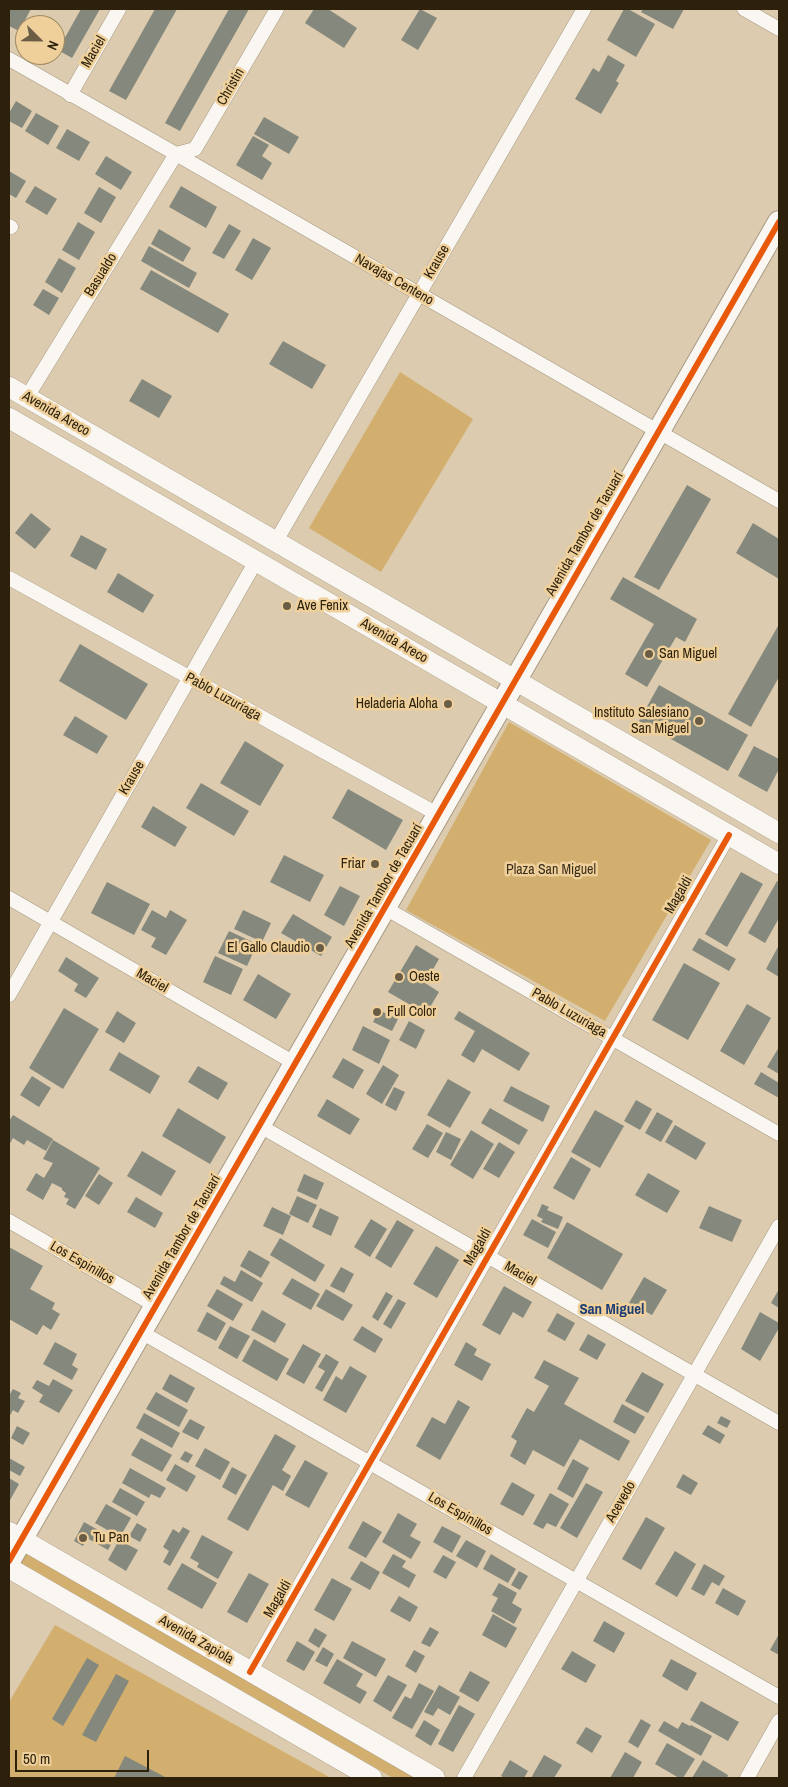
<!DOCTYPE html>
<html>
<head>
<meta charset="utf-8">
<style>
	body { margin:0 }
	#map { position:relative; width:788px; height:1787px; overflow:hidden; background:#dccbae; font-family:"Archivo Narrow",sans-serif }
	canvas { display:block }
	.frame { position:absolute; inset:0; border:10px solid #2d210c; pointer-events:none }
	.north { position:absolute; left:15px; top:15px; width:50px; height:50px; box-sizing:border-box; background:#efd09b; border:1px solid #a18a62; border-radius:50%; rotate:113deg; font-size:14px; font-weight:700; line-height:20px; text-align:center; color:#2d210c }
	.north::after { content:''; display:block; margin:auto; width:18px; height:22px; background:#6a5c45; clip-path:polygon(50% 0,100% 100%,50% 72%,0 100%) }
	.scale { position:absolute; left:15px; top:1750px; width:134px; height:22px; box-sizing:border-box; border:2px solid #2d210c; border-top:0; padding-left:6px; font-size:15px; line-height:18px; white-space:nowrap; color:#2d210c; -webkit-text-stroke:4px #efd09b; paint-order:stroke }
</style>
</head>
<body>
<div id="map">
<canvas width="788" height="1787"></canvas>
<div class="frame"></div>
<div class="north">N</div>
<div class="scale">50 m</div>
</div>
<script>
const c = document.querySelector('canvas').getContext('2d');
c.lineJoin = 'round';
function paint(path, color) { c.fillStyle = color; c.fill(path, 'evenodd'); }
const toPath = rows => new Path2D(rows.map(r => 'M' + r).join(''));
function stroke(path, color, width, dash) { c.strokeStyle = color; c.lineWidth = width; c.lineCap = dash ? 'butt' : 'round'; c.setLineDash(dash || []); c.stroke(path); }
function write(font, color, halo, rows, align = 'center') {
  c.font = font + ' "Archivo Narrow",sans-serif'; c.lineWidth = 5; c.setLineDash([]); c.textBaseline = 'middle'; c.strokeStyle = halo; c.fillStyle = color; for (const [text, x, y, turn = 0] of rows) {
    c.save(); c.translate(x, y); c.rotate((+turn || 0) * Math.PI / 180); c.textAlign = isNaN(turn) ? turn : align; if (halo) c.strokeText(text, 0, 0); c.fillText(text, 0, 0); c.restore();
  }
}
const green = toPath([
	[400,372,473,419,381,572,309,528],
	[509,722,711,840,605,1021,406,910],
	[9,1542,415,1778,393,1778,9,1556],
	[55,1625,331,1778,9,1778,9,1702]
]);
const building = toPath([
	[10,9,31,9,19,31,9,26],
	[81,9,100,9,72,58,58,50],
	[155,9,177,9,126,100,109,91],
	[229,9,249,9,180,131,165,123],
	[314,9,328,9,357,28,344,48,305,23],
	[420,9,437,18,418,50,401,40],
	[624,9,628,9,655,24,636,57,607,40],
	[643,9,684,9,673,29,641,12],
	[608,55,625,65,616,81,619,83,601,114,575,99,593,68,599,72],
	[16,101,32,111,22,128,9,121,9,113],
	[36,113,59,126,48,145,25,131],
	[264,117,299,137,289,154,254,134],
	[67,129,90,142,79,161,56,148],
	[253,136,269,145,262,156,272,163,262,180,236,165],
	[106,156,132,172,121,190,95,174],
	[9,171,26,181,16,198,9,194],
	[35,186,57,199,47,215,25,202],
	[181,186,217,207,206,228,169,207],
	[99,187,116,197,101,223,84,213],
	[78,222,95,232,79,260,62,250],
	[229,224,241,231,224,259,212,253],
	[159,229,191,248,183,262,151,244],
	[253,238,271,248,252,280,235,270],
	[149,246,197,273,189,288,141,261],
	[59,258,76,268,62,293,45,282],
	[151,270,229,314,218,333,140,289],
	[43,289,59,298,49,315,33,305],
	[283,341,326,365,312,389,269,364],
	[142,379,172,396,159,418,129,401],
	[687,485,711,499,659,590,634,577],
	[31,513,51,529,35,549,15,533],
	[753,523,779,539,779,579,736,553],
	[81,535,107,549,96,570,70,556],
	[118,573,154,595,143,613,107,592],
	[623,577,697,619,685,642,676,637,647,687,625,674,654,624,610,599],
	[778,626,779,627,779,677,751,727,728,714],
	[80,644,148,684,126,720,59,681],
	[659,685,748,735,728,771,639,721],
	[75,716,108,736,97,754,63,735],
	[245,741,284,765,260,806,220,783],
	[754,746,779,759,779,769,767,792,738,776],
	[201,783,249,811,234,836,186,808],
	[348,789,403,820,386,850,332,818],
	[153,806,187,827,175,847,141,827],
	[284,855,324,875,310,902,270,882],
	[741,872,763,884,727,947,705,934],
	[777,881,779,882,779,918,765,943,748,933],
	[107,882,150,904,134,935,91,913],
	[340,886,360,896,344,926,324,915],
	[152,910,166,918,170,910,187,920,166,955,151,947,156,938,141,930],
	[243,910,271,923,262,942,234,929],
	[293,914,332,937,321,956,281,933],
	[229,931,257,944,247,966,218,953],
	[699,938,736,959,729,971,692,950],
	[416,945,439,959,425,983,439,992,426,1014,388,992],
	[779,945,779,977,766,969],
	[215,956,243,969,231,995,203,982],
	[66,957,99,978,86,998,74,991,78,984,58,971],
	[684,963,720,983,688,1040,652,1020],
	[258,974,291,994,276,1019,243,1000],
	[747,1004,771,1018,744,1065,720,1051],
	[64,1008,99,1029,63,1089,29,1068],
	[379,1010,398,1019,392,1031,373,1022],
	[117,1011,136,1023,124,1043,105,1032],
	[459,1011,530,1053,519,1071,482,1049,474,1063,461,1055,475,1031,454,1019],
	[409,1021,425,1030,416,1049,399,1040],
	[363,1026,390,1040,379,1064,352,1050],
	[779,1047,779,1074,767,1067],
	[119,1052,160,1076,150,1094,109,1070],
	[343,1058,364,1070,353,1089,332,1077],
	[383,1065,399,1075,382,1104,366,1094],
	[198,1066,228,1083,218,1100,188,1082],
	[761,1072,779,1083,779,1098,754,1084],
	[32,1076,51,1088,39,1107,20,1095],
	[448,1079,471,1092,450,1128,427,1115],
	[511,1086,550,1106,543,1122,503,1101],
	[394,1087,405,1092,396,1111,385,1105],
	[327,1099,360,1119,350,1135,317,1116],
	[636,1100,652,1109,640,1130,624,1121],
	[178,1108,226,1137,210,1164,162,1136],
	[490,1108,528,1130,519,1145,481,1123],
	[595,1110,624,1126,600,1168,571,1152],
	[657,1112,673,1121,661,1142,645,1133],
	[13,1115,53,1139,46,1151,27,1140,24,1145,13,1138,9,1145,9,1121],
	[427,1124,443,1133,428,1158,412,1149],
	[675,1125,706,1143,696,1160,665,1142],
	[471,1130,494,1144,473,1179,450,1165],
	[446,1132,461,1139,451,1160,436,1152],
	[53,1140,100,1168,75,1209,66,1204,69,1199,64,1197,66,1193,62,1190,62,1188,52,1183,43,1200,26,1190,36,1173,44,1178,53,1163,43,1159],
	[499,1142,515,1152,499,1178,483,1169],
	[142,1151,176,1171,161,1196,127,1176],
	[571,1157,591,1169,574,1200,553,1188],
	[648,1173,680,1191,667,1213,635,1195],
	[99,1174,113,1183,99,1205,85,1196],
	[304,1174,324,1183,317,1200,297,1191],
	[297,1196,317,1205,308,1223,289,1214],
	[136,1197,163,1213,155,1228,127,1212],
	[542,1204,549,1207,547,1210,563,1217,558,1229,541,1222,543,1219,537,1216],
	[709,1206,742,1220,732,1242,699,1228],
	[272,1207,291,1216,283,1235,263,1226],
	[320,1208,339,1217,331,1236,312,1227],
	[371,1219,387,1229,370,1257,354,1247],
	[532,1219,556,1232,548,1248,523,1235],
	[397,1220,414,1230,391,1268,375,1258],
	[567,1222,623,1254,602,1290,547,1258],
	[280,1238,325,1265,315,1282,270,1255],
	[436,1246,459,1260,437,1298,413,1284],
	[9,1247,43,1266,30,1289,55,1303,52,1309,60,1314,51,1330,43,1325,37,1335,9,1319],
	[249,1250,270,1262,261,1278,240,1266],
	[341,1267,354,1274,344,1293,330,1286],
	[241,1270,263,1283,252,1302,220,1284,224,1276,235,1282],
	[644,1277,667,1290,652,1315,629,1303],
	[292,1278,320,1294,311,1310,282,1294],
	[504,1286,532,1302,523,1318,513,1312,500,1335,482,1325],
	[217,1289,243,1304,233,1321,207,1306],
	[326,1289,353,1305,343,1321,316,1306],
	[779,1289,779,1308,771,1303],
	[386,1292,393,1296,378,1321,372,1317],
	[398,1299,406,1303,391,1329,383,1324],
	[262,1310,286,1324,275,1343,251,1330],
	[207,1312,226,1323,216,1341,197,1331],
	[760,1312,779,1323,779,1328,760,1361,741,1349],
	[557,1313,575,1323,565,1341,547,1331],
	[230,1326,250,1336,237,1359,218,1348],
	[362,1326,383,1339,375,1353,353,1340],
	[588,1334,606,1344,597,1360,579,1350],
	[254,1339,289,1359,277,1381,242,1361],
	[55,1342,77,1354,72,1365,78,1369,72,1380,43,1364],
	[466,1342,477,1349,474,1355,491,1364,482,1381,454,1365],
	[303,1344,321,1354,304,1384,286,1374],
	[326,1354,339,1362,322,1392,315,1388,325,1371,318,1367],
	[544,1360,579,1378,564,1404,630,1441,619,1461,580,1439,564,1467,533,1450,525,1465,510,1456,517,1441,511,1437,527,1408,534,1412,549,1386,534,1378],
	[350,1366,367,1376,346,1413,323,1400,336,1376,342,1380],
	[642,1372,664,1384,648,1413,625,1401],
	[170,1374,195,1388,187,1403,162,1389],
	[53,1379,73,1390,59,1413,39,1402,43,1395,32,1388,37,1380,49,1386],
	[13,1389,21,1393,18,1398,25,1401,18,1413,13,1410,9,1417,9,1393,10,1394],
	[156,1392,188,1410,179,1427,146,1409],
	[458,1400,470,1407,440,1460,416,1446,432,1417,445,1424],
	[622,1404,645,1417,635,1434,613,1422],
	[144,1413,180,1433,172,1448,136,1428],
	[721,1416,731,1421,727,1428,717,1423],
	[190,1419,205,1427,198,1440,182,1432],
	[708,1425,725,1435,720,1444,702,1434],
	[17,1426,30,1433,23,1445,11,1438],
	[275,1434,296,1446,282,1470,291,1476,283,1491,273,1485,248,1531,227,1519],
	[141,1438,172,1455,162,1472,131,1455],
	[205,1448,230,1462,220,1480,195,1466],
	[185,1451,193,1455,188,1463,180,1459],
	[9,1458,25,1467,20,1476,9,1470],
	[573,1459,589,1468,573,1498,557,1489],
	[305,1460,328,1473,309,1508,285,1495],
	[175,1464,196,1476,187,1492,166,1480],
	[232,1467,247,1475,236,1495,222,1487],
	[130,1468,166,1488,160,1498,151,1494,149,1498,122,1483],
	[683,1474,698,1483,691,1495,676,1487],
	[9,1478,19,1484,9,1502],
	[512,1482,535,1495,523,1516,500,1504],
	[586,1483,603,1492,577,1538,560,1528],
	[120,1488,145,1502,137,1516,112,1502],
	[550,1493,569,1504,556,1527,547,1523,543,1529,533,1524],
	[106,1504,131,1518,120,1537,95,1523],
	[398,1513,417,1524,410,1536,421,1542,411,1559,382,1542],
	[646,1517,665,1528,641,1570,622,1559],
	[363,1521,382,1532,366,1558,348,1548],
	[84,1522,114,1539,108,1550,87,1538,83,1546,74,1541],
	[137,1523,147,1529,140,1542,129,1536],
	[442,1526,461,1536,452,1553,433,1542],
	[183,1527,190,1531,170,1566,163,1562,169,1551,163,1547,173,1529,179,1533],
	[202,1535,233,1552,218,1579,197,1567,199,1563,190,1558],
	[119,1540,138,1550,126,1571,108,1560],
	[466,1540,486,1551,477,1568,456,1556],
	[675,1551,696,1564,677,1597,655,1584],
	[393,1554,406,1561,402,1567,416,1575,409,1588,382,1573],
	[491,1554,516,1569,508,1583,483,1569],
	[443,1555,456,1562,446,1579,433,1572],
	[361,1561,380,1572,370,1590,350,1579],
	[182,1563,217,1583,202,1609,167,1589],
	[704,1564,725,1576,719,1586,712,1582,704,1596,691,1589],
	[519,1571,528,1576,520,1590,511,1585],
	[249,1573,269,1584,247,1623,227,1612],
	[332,1578,352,1589,334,1621,314,1610],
	[499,1583,517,1593,512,1603,522,1609,514,1624,491,1611,498,1598,492,1595],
	[723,1588,746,1601,738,1616,715,1603],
	[399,1596,418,1607,410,1622,390,1611],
	[493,1614,517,1628,506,1648,482,1635],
	[604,1621,625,1633,614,1653,593,1641],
	[430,1627,439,1632,430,1647,421,1643],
	[315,1628,327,1635,319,1648,308,1641],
	[779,1634,779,1655,770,1650],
	[297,1641,315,1652,304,1671,286,1661],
	[352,1641,386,1659,376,1677,343,1658],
	[323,1647,334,1654,327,1667,315,1661],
	[414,1650,425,1656,416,1673,405,1666],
	[572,1651,596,1665,586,1683,561,1669],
	[87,1658,99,1665,63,1726,52,1719],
	[337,1659,363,1674,356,1686,367,1692,360,1704,323,1683],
	[671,1659,697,1673,687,1691,662,1676],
	[470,1671,490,1682,478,1702,459,1691],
	[116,1674,129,1681,96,1742,82,1735],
	[388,1675,407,1685,391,1712,373,1701],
	[419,1683,434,1691,412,1729,392,1718,405,1696,411,1699],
	[439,1685,460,1697,450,1715,438,1708,433,1716,424,1712],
	[701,1701,739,1722,728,1741,690,1720],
	[459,1705,475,1714,453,1752,438,1744],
	[641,1719,651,1725,638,1748,628,1742],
	[424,1720,440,1730,431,1746,415,1736],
	[664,1721,678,1729,682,1722,690,1726,691,1725,712,1736,701,1756,658,1731],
	[586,1727,602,1736,592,1753,576,1743],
	[667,1743,695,1759,683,1778,679,1778,655,1764],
	[625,1752,642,1762,633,1778,610,1778],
	[544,1755,562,1765,554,1778,531,1778],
	[125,1756,167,1778,114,1778],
	[510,1760,528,1771,524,1778,505,1778,501,1776],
	[703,1760,728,1775,727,1778,692,1778]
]);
const minor = toPath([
	[744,9,779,29],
	[9,59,176,154,779,501],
	[70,95,119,9],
	[176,154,195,149,277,9],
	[9,226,11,227],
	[27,397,176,154],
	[276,541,584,9],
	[9,578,439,815],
	[9,898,296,1064],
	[385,908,779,1134],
	[9,995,256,561],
	[260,1126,779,1423],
	[9,1221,156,1306],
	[141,1332,779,1697],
	[250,1672,729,835],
	[464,1778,779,1226],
	[747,1778,779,1721]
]);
const secondary = toPath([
	[9,387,779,833],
	[9,418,779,864],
	[9,1532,435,1778],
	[9,1568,372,1778]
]);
const primary = toPath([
	[9,1561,779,222]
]);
const cycleway = toPath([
	[9,1561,779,222],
	[250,1672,729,835]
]);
const markers = [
	[287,606,5,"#6a5c45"],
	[649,654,5,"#6a5c45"],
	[448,704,5,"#6a5c45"],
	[699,721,5,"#6a5c45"],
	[375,864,5,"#6a5c45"],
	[320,948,5,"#6a5c45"],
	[399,977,5,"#6a5c45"],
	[377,1012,5,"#6a5c45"],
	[83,1538,5,"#6a5c45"]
];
const streetNames = [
	["Maciel",94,52,-60],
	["Christin",231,87,-60],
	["Krause",437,262,-60],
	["Basualdo",101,275,-58],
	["Navajas Centeno",394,280,30],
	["Avenida Areco",56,414,30],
	["Avenida Tambor de Tacuarí",585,534,-60],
	["Avenida Areco",394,641,30],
	["Pablo Luzuriaga",223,697,29],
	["Krause",132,778,-60],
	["Avenida Tambor de Tacuarí",384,886,-60],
	["Magaldi",679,895,-60],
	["Maciel",152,981,30],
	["Pablo Luzuriaga",569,1013,30],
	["Avenida Tambor de Tacuarí",182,1237,-60],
	["Magaldi",478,1247,-60],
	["Los Espinillos",82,1263,30],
	["Maciel",520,1274,30],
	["Acevedo",621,1502,-60],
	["Los Espinillos",460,1514,30],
	["Magaldi",278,1599,-60],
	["Avenida Zapiola",196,1640,30]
];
const poiNames = [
	["Ave Fenix",297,606],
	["San Miguel",659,654],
	["Heladeria Aloha",438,704,"right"],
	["Instituto Salesiano",689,713,"right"],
	["San Miguel",689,729,"right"],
	["Friar",365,864,"right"],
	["El Gallo Claudio",310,948,"right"],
	["Oeste",409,977],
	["Full Color",387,1012],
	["Tu Pan",93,1538]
];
const parkNames = [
	["Plaza San Miguel",551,870]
];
const neighbourhoodNames = [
	["San Miguel",612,1310]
];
paint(green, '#d2af6e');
paint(building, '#85887c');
stroke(minor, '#a79a83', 15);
stroke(secondary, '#a79a83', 21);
stroke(primary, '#a79a83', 24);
stroke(minor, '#faf7f3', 14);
stroke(secondary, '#faf7f3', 20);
stroke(primary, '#faf7f3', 22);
stroke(cycleway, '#e8590c', 6);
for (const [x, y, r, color] of markers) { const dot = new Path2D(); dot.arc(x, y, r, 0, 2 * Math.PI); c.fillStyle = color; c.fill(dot); stroke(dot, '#efd09b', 2); }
write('14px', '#2d210c', '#efd09b', streetNames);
write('14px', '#2d210c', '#efd09b', poiNames, 'left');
write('14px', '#3a2e1a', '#efd09b', parkNames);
write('bold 15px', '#1e3d73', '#efd09b', neighbourhoodNames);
</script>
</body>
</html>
